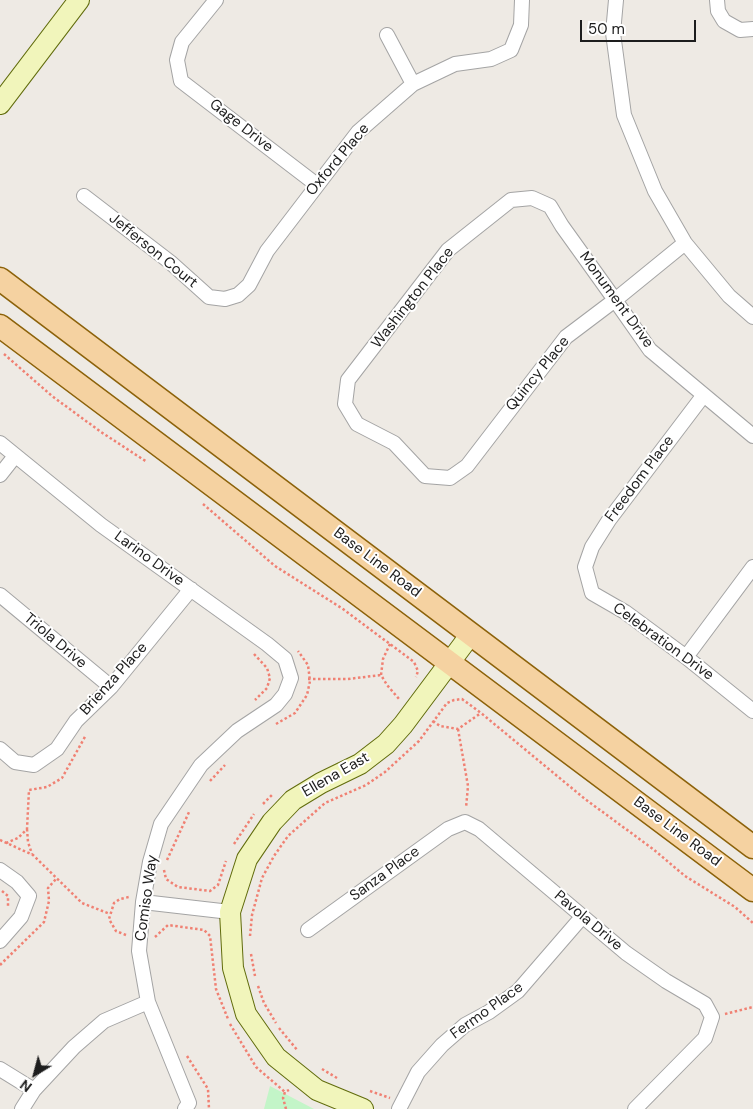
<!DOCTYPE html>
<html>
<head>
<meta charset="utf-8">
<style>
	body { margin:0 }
	#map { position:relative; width:753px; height:1109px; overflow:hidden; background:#eeeae4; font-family:"DM Sans",sans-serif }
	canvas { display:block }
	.north { position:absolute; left:10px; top:1049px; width:50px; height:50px; -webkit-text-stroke:4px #fff; paint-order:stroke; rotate:217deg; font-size:14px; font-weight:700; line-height:20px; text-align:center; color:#1d1d1d }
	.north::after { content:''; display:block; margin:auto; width:18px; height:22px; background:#1d1d1d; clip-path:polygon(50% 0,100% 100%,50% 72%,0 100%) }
	.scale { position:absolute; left:580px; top:20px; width:116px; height:22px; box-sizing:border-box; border:2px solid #1d1d1d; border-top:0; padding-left:6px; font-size:15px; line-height:18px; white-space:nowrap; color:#1d1d1d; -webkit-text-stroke:4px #fff; paint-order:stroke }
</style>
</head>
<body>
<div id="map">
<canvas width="753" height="1109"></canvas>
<div class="north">N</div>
<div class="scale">50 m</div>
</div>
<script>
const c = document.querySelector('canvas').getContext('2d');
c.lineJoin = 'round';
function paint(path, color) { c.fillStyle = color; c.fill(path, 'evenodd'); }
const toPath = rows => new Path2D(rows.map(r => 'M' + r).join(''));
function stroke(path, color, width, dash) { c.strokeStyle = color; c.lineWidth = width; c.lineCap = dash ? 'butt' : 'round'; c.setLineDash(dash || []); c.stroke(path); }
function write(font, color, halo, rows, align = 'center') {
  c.font = font + ' "DM Sans",sans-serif'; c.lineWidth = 4; c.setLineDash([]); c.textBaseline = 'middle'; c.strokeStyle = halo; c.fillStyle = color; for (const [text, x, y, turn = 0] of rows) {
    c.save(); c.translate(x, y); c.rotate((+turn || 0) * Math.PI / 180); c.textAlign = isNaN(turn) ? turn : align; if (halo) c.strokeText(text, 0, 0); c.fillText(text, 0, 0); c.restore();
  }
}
const park = toPath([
	[270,1086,314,1109,264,1109]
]);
const path = toPath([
	[4,354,52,396,101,432,147,462],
	[203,504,275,566,343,609,414,662,418,671,416,677],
	[390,644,383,659,381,675,387,685,399,699],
	[254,654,267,668,270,678,267,688,255,700],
	[308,679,348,679,381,675],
	[433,721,440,726,458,729,481,713],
	[276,724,295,713,307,695,310,681,308,665,298,651],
	[458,729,468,786,466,808],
	[210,781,225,765],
	[263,804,273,794],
	[27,829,28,842,32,854],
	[0,840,33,855,82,903,110,914],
	[6,843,18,838,27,829,29,790,47,787,62,778,86,735],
	[234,844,254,814],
	[167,860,190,810],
	[164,870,166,879,178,887,210,891,218,885,226,861],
	[2,891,8,896,8,908],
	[126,935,116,931,109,919,114,903,120,899,129,897],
	[250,936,252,915,262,878,274,856,288,836,325,803,366,785,385,772,419,741,447,703,454,700,462,699,481,713,585,799,653,849,685,876,735,907,753,923],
	[155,937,168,925,204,930,210,936,216,989,228,1019],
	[251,954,255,976],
	[0,965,44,922,49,901,48,888,56,879],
	[258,986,264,1003,276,1023],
	[725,1014,753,1007],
	[230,1024,256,1067,285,1092],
	[279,1028,298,1051],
	[187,1056,208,1089,209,1109],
	[322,1069,337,1078],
	[370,1091,390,1098],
	[286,1109,283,1098,285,1092,289,1090]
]);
const street = toPath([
	[216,0,182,42,177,60,181,81,317,185],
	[616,0,613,33,624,115,655,191,685,243,729,296,753,317],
	[717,0,718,11,724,21,740,30,753,29],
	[387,35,413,84],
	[84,196,170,262,209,297,225,299,238,295,249,285,267,251,358,132,413,84,455,64,491,59,511,50,521,25,522,0],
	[685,243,615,300,566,337,467,466,450,478,425,476,394,443,357,424,345,404,348,380,448,250,511,200,532,198,550,206,562,226,615,300,650,350,753,436],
	[703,396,609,520,592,547,585,567,592,593,625,612,686,657,753,711],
	[0,443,101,525,267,644,285,659,291,678,285,694,276,705,237,731,201,765,161,824,150,862,143,902,139,951,148,1002,189,1103,185,1109],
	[0,475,15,456],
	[0,595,111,687],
	[686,657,753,567],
	[0,749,15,762,34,765,57,749,76,721,111,687,191,589],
	[0,870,17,882,29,896,21,917,0,941],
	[143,902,230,912],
	[308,930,448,829,465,822,479,829,626,953,666,981,705,1004,712,1017,705,1038,635,1109],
	[0,1069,34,1090],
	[22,1109,34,1090,74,1047,104,1021,148,1002],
	[399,1109,418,1072,442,1045,465,1025,489,1012,518,991,582,917]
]);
const secondary = toPath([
	[0,104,79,0],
	[363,1109,317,1090,276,1057,246,1014,233,968,230,912,247,859,272,822,293,800,321,783,360,764,386,744,403,725,471,634]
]);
const primary = toPath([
	[0,279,753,847],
	[0,326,753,890]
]);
const streetNames = [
	["Gage Drive",241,126,38],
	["Oxford Place",338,160,-50],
	["Jefferson Court",153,251,39],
	["Washington Place",413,298,-52],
	["Monument Drive",616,300,54],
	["Quincy Place",538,374,-51],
	["Freedom Place",640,479,-53],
	["Larino Drive",149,559,36],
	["Base Line Road",377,563,37],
	["Triola Drive",55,641,40],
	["Celebration Drive",663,642,36],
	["Brienza Place",114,679,-48],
	["Ellena East",336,775,-30],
	["Base Line Road",677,832,37],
	["Sanza Place",385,874,-36],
	["Comiso Way",147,898,-82],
	["Pavola Drive",588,921,40],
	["Fermo Place",487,1011,-36]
];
paint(park, '#c3f5c8');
stroke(street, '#a4a4a4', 16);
stroke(secondary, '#616c0c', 22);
stroke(primary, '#8c620a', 25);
stroke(path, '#f08173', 2.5, [2.5, 2.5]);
stroke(street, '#fff', 14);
stroke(secondary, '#f1f5bb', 20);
stroke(primary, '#f5d2a1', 22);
write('15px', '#1d1d1d', '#fff', streetNames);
</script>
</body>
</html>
